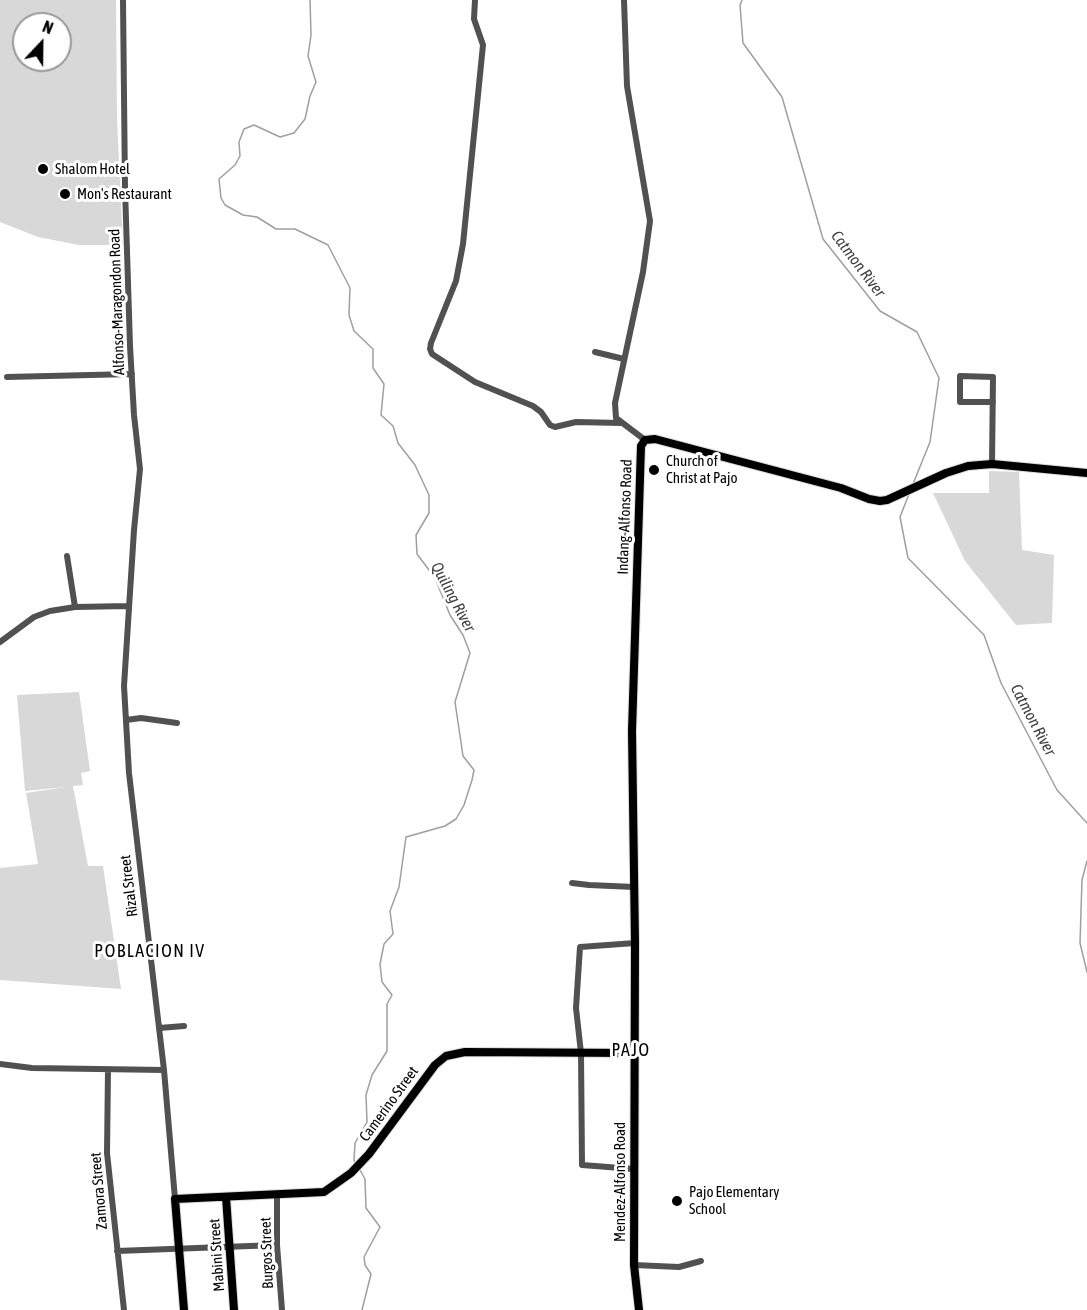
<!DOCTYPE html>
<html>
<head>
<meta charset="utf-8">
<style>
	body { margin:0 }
	#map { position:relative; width:1087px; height:1310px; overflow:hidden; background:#fff; font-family:"Asap Condensed",sans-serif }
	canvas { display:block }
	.north { position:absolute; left:12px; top:12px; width:60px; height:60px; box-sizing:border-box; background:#fff; border:2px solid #999; border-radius:50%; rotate:22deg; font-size:16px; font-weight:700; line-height:24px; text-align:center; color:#000 }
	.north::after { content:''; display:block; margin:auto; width:21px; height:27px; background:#000; clip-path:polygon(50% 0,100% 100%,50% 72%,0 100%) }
</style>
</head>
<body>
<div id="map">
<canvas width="1087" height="1310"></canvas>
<div class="north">N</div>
</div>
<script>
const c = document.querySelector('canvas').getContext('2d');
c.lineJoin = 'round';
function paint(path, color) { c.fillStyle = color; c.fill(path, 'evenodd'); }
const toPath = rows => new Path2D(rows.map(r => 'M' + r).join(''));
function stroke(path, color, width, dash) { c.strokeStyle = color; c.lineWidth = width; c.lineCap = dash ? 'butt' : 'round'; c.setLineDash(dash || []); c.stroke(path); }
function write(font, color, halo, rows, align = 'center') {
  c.font = font + ' "Asap Condensed",sans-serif'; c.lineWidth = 6; c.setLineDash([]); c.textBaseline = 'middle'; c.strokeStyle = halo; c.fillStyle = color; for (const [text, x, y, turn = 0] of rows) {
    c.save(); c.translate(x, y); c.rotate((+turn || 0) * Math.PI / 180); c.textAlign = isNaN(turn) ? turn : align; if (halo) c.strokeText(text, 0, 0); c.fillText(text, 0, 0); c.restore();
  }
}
const green = toPath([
	[0,0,116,0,117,119,123,245,79,245,38,237,0,222],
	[24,24,60,24,60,60,24,60],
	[989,471,1019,472,1022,550,1054,555,1052,623,1016,625,965,561,933,493,989,493],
	[79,692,90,771,81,773,83,785,73,786,88,866,103,866,121,989,0,980,0,868,38,864,26,793,66,787,25,791,17,695]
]);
const stream = toPath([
	[310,0,311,35,308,56,316,82,310,96,305,119,294,133,280,137,254,125,244,129,239,142,240,156,235,165,219,179,221,198,225,205,243,215,257,217,276,229,295,229,328,245,350,288,349,315,354,331,373,349,373,368,384,384,381,415,393,426,398,443,415,465,429,495,429,513,416,535,417,554,435,578,450,615,463,635,470,653,455,702,463,756,474,770,472,780,464,805,456,819,445,826,406,837,399,887,390,911,393,934,384,944,380,964,382,982,392,995,387,1004,387,1051,372,1075,366,1095,367,1122,355,1143,354,1160,356,1164],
	[742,0,740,5,743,43,782,97,823,239,880,311,917,332,939,378,930,442,913,484],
	[909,494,900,517,908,558,984,635,1001,683,1057,790,1087,823],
	[1087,861,1082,880,1080,943,1087,972],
	[360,1170,365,1179,366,1208,380,1227,364,1257,365,1265,371,1274,362,1310]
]);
const minor = toPath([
	[123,0,125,188,130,346,134,415,140,469,134,530,124,686,129,773,164,1070,175,1199],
	[475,0,474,19,483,45,463,244,456,281,431,343,430,349,432,354,475,382,533,406,541,412,550,425,555,427,576,422,621,423],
	[624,0,627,86,650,221,643,272,615,403,616,418,645,440],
	[595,352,624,359],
	[7,377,132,374],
	[992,464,993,377,960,376,960,402,993,402],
	[67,556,75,607],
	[0,642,34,617,50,611,75,607,129,606],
	[126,720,141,718,177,723],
	[572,883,589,885,634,887],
	[159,1028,184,1026],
	[0,1064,32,1068,164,1070],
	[108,1070,107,1153,124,1310],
	[634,1169,582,1165,581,1053,576,1008,580,947,635,943],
	[277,1195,277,1245,282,1310],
	[117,1251,277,1245],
	[634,1265,679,1267,701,1261]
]);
const major = toPath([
	[226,1197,234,1310],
	[184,1310,175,1199,324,1192,351,1173,369,1154,435,1065,446,1056,465,1052,633,1053],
	[639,1310,634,1265,635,943,632,731,641,446,645,440,655,439,841,488,869,499,880,501,887,500,946,473,968,466,992,464,1087,473]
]);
const markers = [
	[43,169,6,"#000"],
	[65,194,6,"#000"],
	[654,470,6,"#000"],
	[677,1201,6,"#000"]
];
const poiNames = [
	["Shalom Hotel",55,169],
	["Mon's Restaurant",77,194],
	["Church of",666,461],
	["Christ at Pajo",666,478],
	["Pajo Elementary",689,1192],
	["School",689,1209]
];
const streetNames = [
	["Alfonso-Maragondon Road",117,302,-92],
	["Indang-Alfonso Road",625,517,-88],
	["Rizal Street",129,886,-97],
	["Camerino Street",389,1104,-54],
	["Mendez-Alfonso Road",620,1182,-90],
	["Zamora Street",99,1191,-95],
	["Burgos Street",267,1253,-92],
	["Mabini Street",217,1255,-94]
];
const waterNames = [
	["Catmon River",858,264,53],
	["Quiling River",453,597,62],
	["Catmon River",1033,720,62]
];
const quarterNames = [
	["POBLACION IV",150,951],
	["PAJO",631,1050]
];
paint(green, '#d8d8d8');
stroke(stream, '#9f9f9f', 1.5);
stroke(major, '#dbdbdb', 10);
stroke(minor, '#515151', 6);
stroke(major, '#000', 8);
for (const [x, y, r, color] of markers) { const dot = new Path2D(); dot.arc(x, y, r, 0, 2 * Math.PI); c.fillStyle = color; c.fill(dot); stroke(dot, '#fff', 2); }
write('15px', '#000', '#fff', poiNames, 'left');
write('15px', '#000', '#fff', streetNames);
write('italic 16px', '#404040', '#fff', waterNames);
c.letterSpacing = '1.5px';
write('18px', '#000', '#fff', quarterNames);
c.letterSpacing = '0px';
</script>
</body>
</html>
